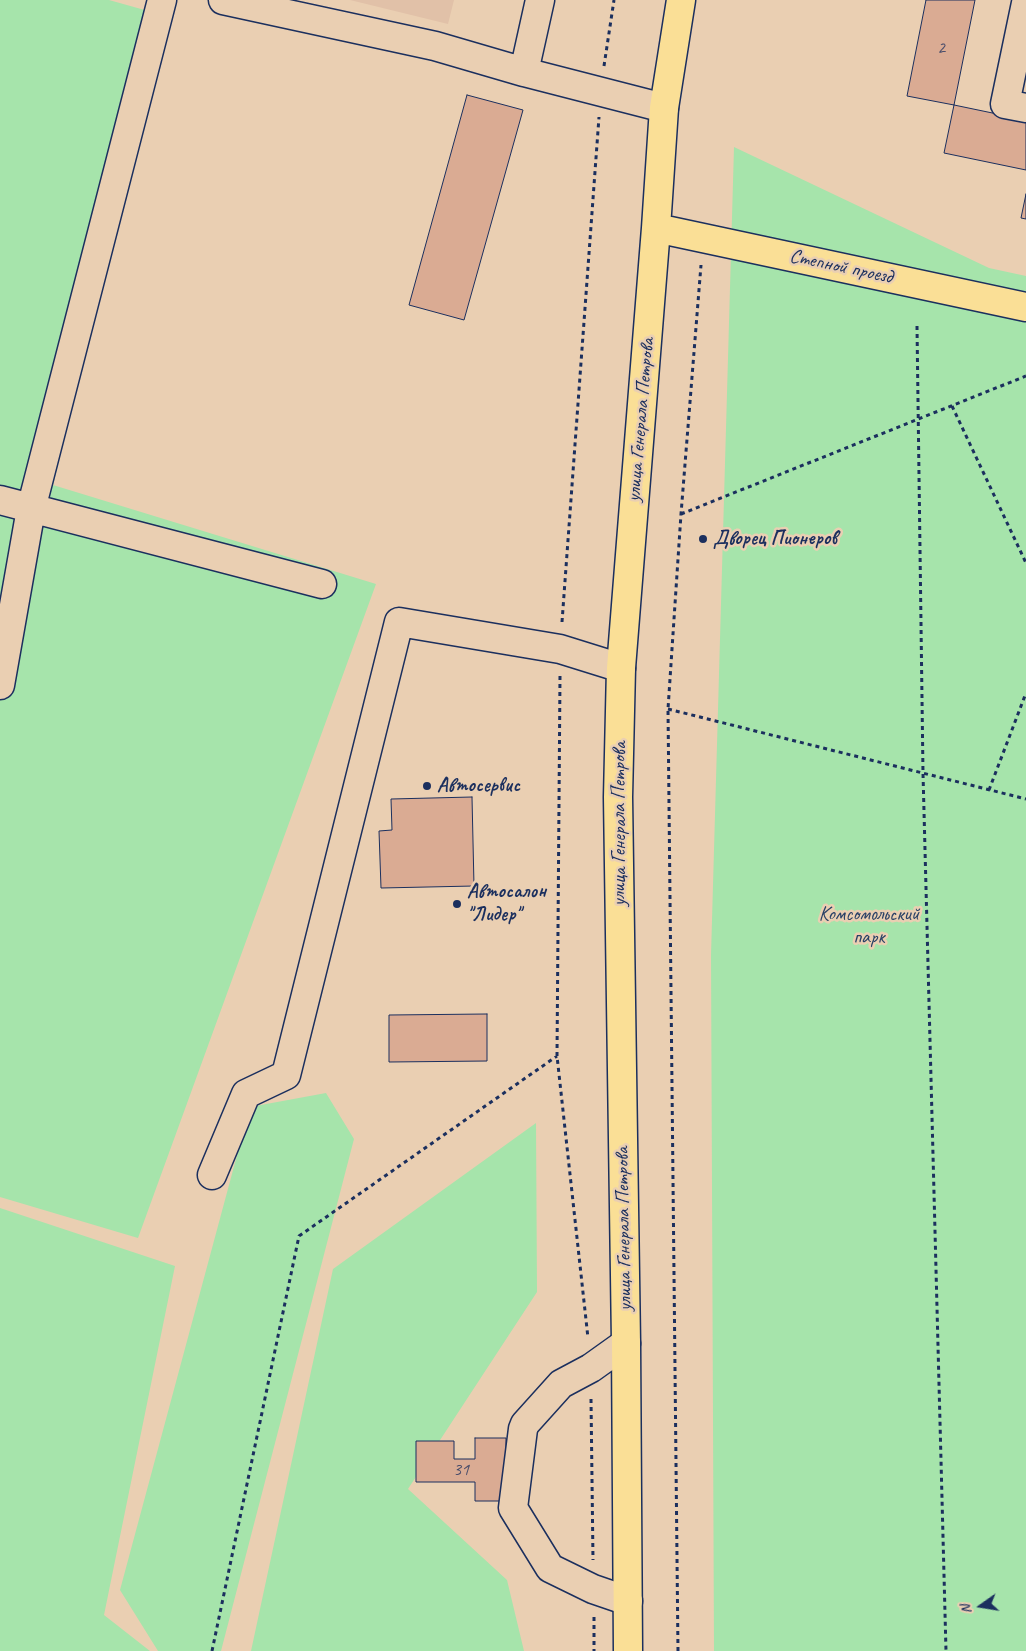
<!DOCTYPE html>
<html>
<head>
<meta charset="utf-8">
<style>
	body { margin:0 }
	#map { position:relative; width:1026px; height:1651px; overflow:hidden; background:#eacfb2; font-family:Caveat,sans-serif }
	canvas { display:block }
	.north { position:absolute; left:956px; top:1581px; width:50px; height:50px; -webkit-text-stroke:4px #eacfb2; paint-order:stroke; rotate:257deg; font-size:14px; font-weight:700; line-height:20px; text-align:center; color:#1b2f5e }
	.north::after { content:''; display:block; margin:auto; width:18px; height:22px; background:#1b2f5e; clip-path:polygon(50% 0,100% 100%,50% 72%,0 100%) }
</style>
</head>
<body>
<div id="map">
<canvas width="1026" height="1651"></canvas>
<div class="north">N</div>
</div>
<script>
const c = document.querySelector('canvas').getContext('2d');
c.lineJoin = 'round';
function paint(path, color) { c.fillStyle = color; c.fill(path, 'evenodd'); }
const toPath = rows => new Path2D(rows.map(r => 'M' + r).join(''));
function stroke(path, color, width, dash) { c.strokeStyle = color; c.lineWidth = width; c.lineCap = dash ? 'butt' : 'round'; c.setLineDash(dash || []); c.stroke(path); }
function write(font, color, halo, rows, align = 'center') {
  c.font = font + ' Caveat,sans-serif'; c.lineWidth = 5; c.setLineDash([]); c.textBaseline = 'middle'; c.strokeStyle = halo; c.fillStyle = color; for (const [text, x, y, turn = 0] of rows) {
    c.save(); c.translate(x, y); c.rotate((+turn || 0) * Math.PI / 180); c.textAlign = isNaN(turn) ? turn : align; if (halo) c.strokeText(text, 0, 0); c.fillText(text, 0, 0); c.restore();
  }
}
const built = toPath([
	[350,0,454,0,448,24]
]);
const green = toPath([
	[0,0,109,0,166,16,53,485,376,584,138,1238,0,1197],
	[734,147,989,268,1026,276,1026,1651,714,1651,711,955],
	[326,1093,354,1139,221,1651,158,1651,120,1590,250,1107],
	[536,1123,537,1292,408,1489,507,1580,524,1651,251,1651,333,1269],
	[0,1208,175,1266,104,1615,150,1651,0,1651]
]);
const building = toPath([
	[926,0,975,0,954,105,907,96,926,0],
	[467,95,523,110,464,320,409,305,467,95],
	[954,105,1026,120,1026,170,944,153,954,105],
	[1026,194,1026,219,1021,218,1026,194],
	[472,797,474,886,381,888,379,831,392,830,391,799,472,797],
	[487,1014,487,1061,389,1062,389,1015,487,1014],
	[475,1438,506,1438,506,1501,475,1501,475,1482,416,1482,416,1441,454,1441,454,1459,475,1459,475,1438]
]);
const path = toPath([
	[604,66,614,0],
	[917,326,923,773,946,1651],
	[952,406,1026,563],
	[681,514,1026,376],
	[562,622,599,117],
	[560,676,557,1056,588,1338],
	[668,709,1026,799],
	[989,790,1026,693],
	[591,1399,593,1560],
	[594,1617,594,1651],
	[212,1651,299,1236,557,1056],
	[678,1651,668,709,681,514,701,265]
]);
const minor = toPath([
	[223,0,435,46,524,72,664,108],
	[1026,3,1005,104,1026,108],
	[524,72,540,0],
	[0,500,322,584],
	[0,685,31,509,162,0],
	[212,1175,246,1094,286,1075,399,622,560,649,621,668],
	[626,1343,591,1368,561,1384,525,1424,523,1429,513,1508,550,1568,593,1589,628,1601]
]);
const major = toPath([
	[656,228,1026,307],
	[628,1651,626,1343,618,797,621,668,656,228,664,108,681,0]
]);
const markers = [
	[703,539,5,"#1b2f5e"],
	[427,786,5,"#1b2f5e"],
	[457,904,5,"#1b2f5e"]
];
const numberNames = [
	["2",941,48],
	["31",461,1470]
];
const streetNames = [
	["Степной проезд",841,267,12],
	["улица Генерала Петрова",641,420,-85],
	["улица Генерала Петрова",620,824,-90],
	["улица Генерала Петрова",624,1229,-91]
];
const poiNames = [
	["Дворец Пионеров",713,539],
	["Автосервис",437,786],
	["Автосалон",467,892],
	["\"Лидер\"",467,915]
];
const parkNames = [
	["Комсомольский",869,915],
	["парк",869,938]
];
paint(built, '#e1c1a8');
paint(green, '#a6e4ab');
paint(building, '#daab93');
stroke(building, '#1b2f5e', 1);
stroke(minor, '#1b2f5e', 31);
stroke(major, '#1b2f5e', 31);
stroke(path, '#1b2f5e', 3, [4, 4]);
stroke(minor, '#eacfb2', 28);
stroke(major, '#fadf96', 28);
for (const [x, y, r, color] of markers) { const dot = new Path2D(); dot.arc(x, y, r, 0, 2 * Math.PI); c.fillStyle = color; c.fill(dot); stroke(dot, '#eacfb2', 2); }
write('18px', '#4b4e6b', null, numberNames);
write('20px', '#1b2f5e', '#eacfb2', streetNames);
write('bold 20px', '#1b2f5e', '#eacfb2', poiNames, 'left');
write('20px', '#294166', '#eacfb2', parkNames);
</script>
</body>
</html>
